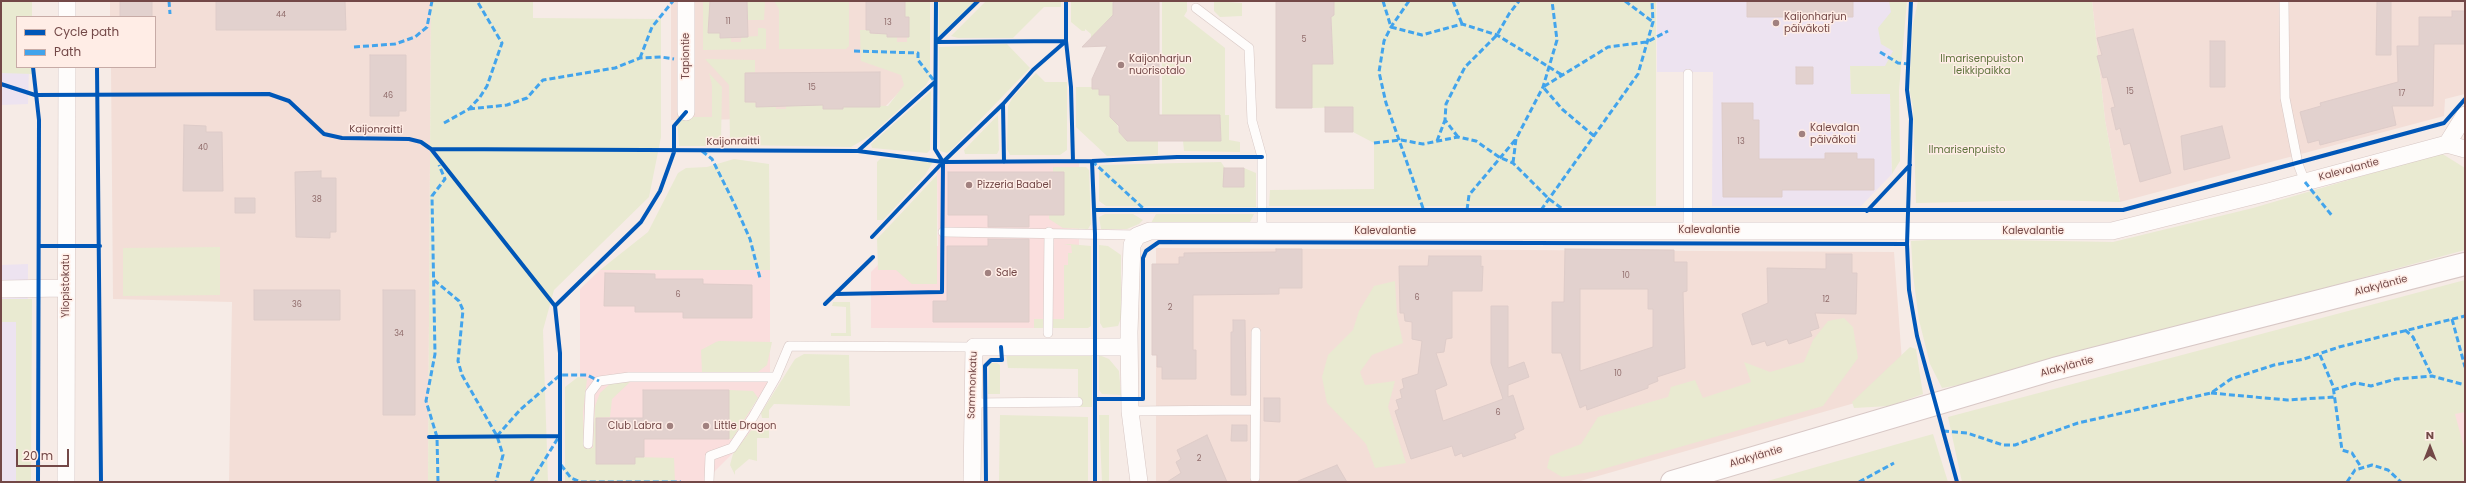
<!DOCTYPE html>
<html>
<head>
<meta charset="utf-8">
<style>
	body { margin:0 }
	#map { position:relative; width:2466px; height:483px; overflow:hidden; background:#f6ebe6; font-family:Poppins,sans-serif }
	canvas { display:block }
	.frame { position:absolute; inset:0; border:2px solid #734847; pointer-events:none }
	.legend { position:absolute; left:16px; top:16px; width:140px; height:52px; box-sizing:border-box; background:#ffede6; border:1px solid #c7aba6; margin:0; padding:5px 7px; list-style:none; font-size:12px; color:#734847 }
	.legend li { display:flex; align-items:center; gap:8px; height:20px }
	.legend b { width:20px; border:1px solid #c7aba6 }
	.north { position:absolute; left:2410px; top:427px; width:40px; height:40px; -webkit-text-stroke:3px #ffede6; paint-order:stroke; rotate:0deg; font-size:11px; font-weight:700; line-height:16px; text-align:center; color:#734847 }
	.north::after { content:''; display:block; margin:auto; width:14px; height:18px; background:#734847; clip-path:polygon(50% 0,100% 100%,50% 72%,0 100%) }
	.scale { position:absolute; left:16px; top:449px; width:53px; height:18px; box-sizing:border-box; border:2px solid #734847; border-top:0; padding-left:5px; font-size:12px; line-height:14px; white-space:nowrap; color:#734847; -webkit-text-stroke:3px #ffede6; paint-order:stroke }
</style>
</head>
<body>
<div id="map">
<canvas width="2466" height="483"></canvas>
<div class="frame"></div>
<ul class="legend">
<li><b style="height:5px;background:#0057b8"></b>Cycle path</li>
<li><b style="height:5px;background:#42a4ec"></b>Path</li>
</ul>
<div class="north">N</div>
<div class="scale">20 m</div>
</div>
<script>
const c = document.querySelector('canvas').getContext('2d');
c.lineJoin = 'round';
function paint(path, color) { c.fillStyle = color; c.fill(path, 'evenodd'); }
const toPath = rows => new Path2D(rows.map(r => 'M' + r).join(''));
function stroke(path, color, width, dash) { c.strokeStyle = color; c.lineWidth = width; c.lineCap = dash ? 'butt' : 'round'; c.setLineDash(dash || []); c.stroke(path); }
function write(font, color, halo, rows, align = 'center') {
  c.font = font + ' Poppins,sans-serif'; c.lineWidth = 3; c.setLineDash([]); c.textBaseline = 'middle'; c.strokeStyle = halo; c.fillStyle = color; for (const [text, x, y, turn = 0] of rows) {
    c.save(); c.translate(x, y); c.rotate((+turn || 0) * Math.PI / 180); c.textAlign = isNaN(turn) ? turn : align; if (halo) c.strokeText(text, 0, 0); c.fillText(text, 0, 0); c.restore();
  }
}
const residential = toPath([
	[110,1,431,1,428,482,229,482,232,302,113,299,111,67,155,67,155,17,110,17],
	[671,1,916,1,915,76,874,118,671,120],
	[2092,1,2465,1,2465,94,2445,99,2444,116,2120,202,2105,120],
	[1156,248,1894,252,1904,389,1577,482,1156,482]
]);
const commercial = toPath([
	[937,163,1079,163,1079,328,871,328,871,272,897,246,938,246],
	[600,270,770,270,770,390,751,403,751,435,704,482,580,482,580,289],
	[2465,411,2465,454,2454,414]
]);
const education = toPath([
	[1,1,29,1,17,17,17,67,29,67,28,104,1,105],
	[1657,1,1896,1,1895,66,1850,66,1851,94,1890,94,1892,174,1861,206,1712,206,1713,72,1657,72],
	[28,264,27,482,1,482,1,265]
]);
const green = toPath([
	[2,1,32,1,32,17,17,17,17,67,32,67,33,74,1,73],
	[431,1,533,1,533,18,661,19,661,137,649,197,554,290,543,330,548,482,428,482],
	[703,1,710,1,708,33,720,33,720,38,731,38,731,42,741,42,741,37,758,36,758,28,763,28,766,29,766,49,703,50],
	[747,1,765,1,764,20,742,20,742,13,747,13],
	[774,1,849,1,849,46,846,49,779,49,779,9],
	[905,1,930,1,930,78,926,85,870,136,851,147,738,145,730,140,729,85,705,59,755,60,755,72,745,73,745,102,776,104,776,109,786,109,786,104,823,105,823,109,843,109,843,104,888,106,904,85,901,75,861,61,860,30,870,30,870,33,879,34,887,30,887,37,897,37,897,42,907,42,907,37,909,37,909,18,901,17],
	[939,1,975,1,939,36],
	[986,1,1061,1,1061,7,1044,7,1013,38,958,38,951,36],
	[1071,1,1110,1,1113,3,1113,15,1091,38,1091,34,1085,29,1085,31,1082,31,1071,22],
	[1162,1,1187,1,1187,11,1184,16,1225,48,1225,115,1229,115,1229,140,1240,142,1240,152,1184,151,1183,141,1221,141,1220,115,1162,115],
	[1214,1,1242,3,1242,16,1220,17,1214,11],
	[1334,1,1656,1,1656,206,1269,206,1270,190,1374,189,1374,143,1353,132,1353,107,1312,108,1312,64,1333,64,1331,17],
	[1889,1,1907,1,1899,90,1900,161,1892,174,1890,94,1851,94,1850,66,1885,66,1893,51,1881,44,1878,28,1891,12],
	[1918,1,2092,1,2105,120,2120,202,2047,200,1916,203,1913,107,1909,88,1913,24],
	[1007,44,1030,68,950,151,947,153,940,151,939,47],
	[709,73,722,87,721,142,717,146,679,146,677,117,712,117,712,85],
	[1036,73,1045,82,1067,82,1067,150,1060,155,1010,155,1007,149,1008,106,1013,97],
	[1076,87,1092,87,1092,89,1099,89,1099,95,1110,95,1119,132,1128,141,1158,140,1158,155,1107,156,1076,127],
	[931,91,930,150,927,153,872,148,871,144],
	[998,115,999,150,997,154,965,154,964,150],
	[2441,153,2465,168,2465,250,1976,382,1942,388,1930,364,1919,320,1913,275,1911,241,1945,239,2113,242,2253,208],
	[881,158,933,162,925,175,883,220,877,220,877,162],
	[734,159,769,164,770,270,600,270,648,232,678,173,686,168,707,167],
	[1221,162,1225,168,1224,187,1244,187,1244,168,1256,173,1256,207,1106,206,1099,201,1099,165],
	[1053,167,1086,167,1089,170,1091,224,1088,229,1063,228,1049,219,1049,215,1064,215,1064,172,1053,172],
	[937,175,937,284,912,284,896,270,878,270,877,239],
	[1105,214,1133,214,1143,220,1139,224,1127,229,1101,229,1099,217],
	[1156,214,1254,214,1250,222,1151,223],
	[1069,244,1091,246,1091,326,1088,328,1034,328,1034,319,1064,319,1064,265,1068,265,1068,253,1072,253,1071,245,1064,245],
	[1099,245,1108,246,1121,255,1121,318,1118,326,1103,328,1100,323],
	[220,247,220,295,123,296,123,248],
	[2465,280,2465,412,2455,414,2465,451,2465,482,1962,482,1948,417],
	[1395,281,1397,315,1403,343,1372,355,1360,372,1365,385,1395,381,1388,407,1406,463,1375,468,1366,444,1327,403,1322,377,1328,355,1353,330,1359,311,1374,286],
	[1,299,32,299,31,482,16,482,16,322,1,322],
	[833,302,850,302,851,336,831,336,831,333,846,333,846,307,832,306],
	[1844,318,1853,327,1858,358,1823,406,1596,471,1562,477,1547,468,1550,456,1581,444,1598,417,1668,397,1671,387,1695,380,1703,398,1751,382,1744,362,1770,372,1804,362,1813,340,1828,321],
	[716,342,719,341,772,342,767,365,758,372,702,372,701,350],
	[1910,347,1916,349,1923,394,1890,406,1854,408,1852,402],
	[804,354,849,355,850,406,774,404,769,410,769,418,762,418,761,413,795,359],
	[1006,354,1092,355,1092,407,1078,407,1078,369,1008,368],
	[1099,355,1109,359,1119,371,1121,395,1102,394,1099,390],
	[989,363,997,363,1000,365,1000,394,988,394],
	[578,377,587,379,583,412,584,448,593,448,595,406,600,393,611,383,630,382,612,399,610,417,596,418,596,464,635,464,635,457,674,458,675,482,565,482,565,387],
	[729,390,753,391,758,398,732,439,729,439],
	[1000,415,1088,417,1088,482,999,482],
	[1099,415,1109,415,1109,482,1102,482],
	[756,424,769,424,769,438,757,438,757,461,749,459,735,471,735,475,730,465,733,454],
	[1933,434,1948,482,1764,482,1813,468]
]);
const building = toPath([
	[120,1,152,1,152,17,120,17,120,1],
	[216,1,345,1,346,30,216,30,216,1],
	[710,1,747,1,748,37,720,38,720,33,708,33,710,1],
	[866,1,905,1,905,17,909,17,909,37,887,37,887,34,870,33,870,30,866,30,866,1],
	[1113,1,1159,1,1159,115,1220,115,1221,141,1127,141,1119,132,1119,126,1110,117,1110,95,1099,95,1099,89,1092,89,1092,79,1107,46,1082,47,1113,15,1113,1],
	[1276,1,1334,1,1334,15,1331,17,1333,64,1312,64,1312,108,1276,108,1276,1],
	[1747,1,1853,1,1853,17,1747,17,1747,1],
	[2377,1,2391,1,2391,55,2376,55,2377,1],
	[2452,11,2465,11,2465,44,2434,44,2433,106,2392,106,2396,125,2320,145,2319,140,2308,143,2300,112,2321,106,2320,103,2398,82,2397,46,2419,46,2419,17,2452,17,2452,11],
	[2133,29,2171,173,2140,182,2130,143,2124,145,2120,128,2116,130,2111,108,2115,107,2107,77,2103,78,2097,56,2102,55,2097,38,2133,29],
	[2210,41,2225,41,2225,87,2210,87,2210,41],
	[370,55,406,55,406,111,399,111,399,116,370,116,370,55],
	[1796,67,1813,67,1813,84,1796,84,1796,67],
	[880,72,880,107,843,107,843,109,823,109,823,105,756,107,756,102,745,102,745,73,880,72],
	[1722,103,1753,103,1753,120,1759,120,1759,159,1825,159,1825,153,1857,153,1857,159,1874,159,1874,190,1782,190,1782,197,1723,197,1722,103],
	[1325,107,1353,107,1353,132,1325,132,1325,107],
	[184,125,206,126,206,132,222,132,223,191,183,191,184,125],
	[2222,126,2230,158,2184,170,2181,136,2222,126],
	[1224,168,1244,168,1244,187,1223,187,1224,168],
	[321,171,321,178,336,178,336,232,330,232,330,238,296,237,295,172,321,171],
	[948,172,1064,172,1064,215,1029,215,1029,227,988,227,988,215,948,215,948,172],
	[235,198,255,198,255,213,235,213,235,198],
	[988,239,1029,239,1029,322,933,322,933,301,947,301,947,246,988,246,988,239],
	[1276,249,1302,249,1302,288,1279,288,1279,294,1193,295,1193,350,1196,350,1196,379,1162,379,1162,367,1157,367,1157,355,1152,355,1152,264,1179,264,1179,257,1184,257,1184,253,1276,252,1276,249],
	[1565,249,1674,250,1674,262,1687,262,1687,291,1683,292,1685,368,1657,377,1658,381,1648,385,1648,388,1587,410,1586,405,1580,408,1561,353,1552,353,1552,302,1564,302,1565,249],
	[1580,289,1648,289,1648,309,1653,309,1653,347,1580,371,1580,289],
	[1826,254,1852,254,1852,273,1857,273,1856,314,1815,313,1819,328,1810,331,1812,336,1789,344,1787,339,1767,346,1765,341,1752,345,1742,314,1768,303,1767,268,1826,269,1826,254],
	[1429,256,1481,256,1481,267,1483,266,1482,291,1452,291,1452,338,1446,339,1444,352,1436,353,1447,385,1435,390,1443,421,1503,399,1491,363,1491,306,1508,306,1508,368,1524,362,1529,377,1508,385,1508,397,1513,395,1524,429,1514,434,1516,438,1463,457,1462,453,1455,456,1452,446,1411,459,1395,411,1399,409,1396,400,1402,398,1400,390,1404,388,1402,379,1418,374,1422,341,1412,339,1412,322,1405,321,1404,313,1400,313,1399,266,1428,266,1429,256],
	[605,273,655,274,655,279,703,279,703,284,752,285,752,318,683,318,683,312,635,312,635,306,604,306,605,273],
	[254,290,340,290,340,320,254,320,254,290],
	[383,290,415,290,415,415,383,415,383,290],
	[1233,320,1245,320,1246,395,1231,395,1231,332,1233,332,1233,320],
	[643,390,729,390,729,439,644,439,644,457,635,457,635,464,596,464,596,418,643,418,643,390],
	[1264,398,1280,398,1280,422,1264,421,1264,398],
	[1232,425,1247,425,1247,441,1231,441,1232,425],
	[1207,435,1227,482,1167,482,1181,473,1176,462,1181,459,1177,450,1207,435],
	[1337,465,1347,482,1298,482,1298,481,1337,465]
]);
const service = toPath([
	[2284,1,2285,98,2298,164,2305,182],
	[1196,8,1249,48,1252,121,1262,157,1262,231],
	[1688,74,1688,230],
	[943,232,1139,235],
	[1048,333,1049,232],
	[972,403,1078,402],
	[1130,411,1255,410],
	[588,444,590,393,599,381,629,377,776,377],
	[1255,478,1256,332],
	[709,482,710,456,732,448,753,417,776,377,789,346,974,347]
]);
const minor = toPath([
	[67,1,67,17],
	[686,1,686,112],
	[2447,144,2465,115],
	[1,289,66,288],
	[66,482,67,67],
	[972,482,974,347,1129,347],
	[1139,482,1130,411,1129,332,1132,245,1137,236,1150,231,2112,231,2268,192,2447,144,2465,149]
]);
const secondary = toPath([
	[1672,482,2054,369,2465,264]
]);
const quiet = toPath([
	[169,1,170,14],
	[1383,1,1391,27,1422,35,1462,24,1497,35,1562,75],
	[1409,1,1391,27,1384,41,1379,72,1386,103,1424,211],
	[1453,1,1462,24],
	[1625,1,1653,22],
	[354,47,395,44,415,37,427,27,432,1],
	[854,51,918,53,918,60,935,82],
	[1880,52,1898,63,1908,64],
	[640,58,652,27,673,1],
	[469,109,507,105,527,98,543,80,615,68,640,58,661,57,674,59],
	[444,123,469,109,480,97,487,86,502,43,477,1],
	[1594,136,1562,109,1543,87,1608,47,1647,42,1668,31],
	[1458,137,1445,120,1446,104,1465,67,1497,35,1509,14,1519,1],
	[1437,141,1445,120],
	[1374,143,1401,140,1423,144,1458,137,1476,141,1499,157,1513,163,1549,199,1564,210],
	[702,151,712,159,734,203,750,239,760,278],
	[1092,161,1144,209],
	[1513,163,1516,139,1543,87,1557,40,1552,1],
	[2305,182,2333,217],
	[1467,210,1469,195,1516,139],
	[1541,210,1638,74,1653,22,1652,1],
	[434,280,459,301,463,310,458,361,462,375,497,436,503,455,496,482],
	[2452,319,2465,367],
	[2405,330,2413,337,2432,376],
	[2320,355,2333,386,2342,450,2352,453,2361,467],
	[2333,390,2356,383,2371,386,2396,379,2432,376,2465,385],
	[2211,393,2287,400,2335,397],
	[1943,431,1967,433,2003,445,2015,445,2078,423,2211,393,2231,379,2274,365,2304,359,2339,347,2465,316],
	[497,436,520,410,560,375,587,375,599,381],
	[561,465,571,478,581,482,681,482],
	[438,482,437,437,426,401,435,354,432,196,445,179,439,165],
	[531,482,558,438],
	[1859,482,1894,463],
	[2347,482,2355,470,2372,465,2388,470,2401,482]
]);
const cycleway = toPath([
	[1066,1,1066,41,1071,87,1073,161],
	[1911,1,1907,90,1911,119,1907,244,1909,290,1917,336,1957,482],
	[936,42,1066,41],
	[936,42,978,1],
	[33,67,39,120,38,482],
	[97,67,101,482],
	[1,84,35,95,269,94,289,101,324,134,342,138,409,139,421,142,431,149,858,151,943,162,1092,161,1177,157,1262,157],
	[1003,104,1004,162],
	[431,149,555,306,560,353,560,482],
	[858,151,935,82],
	[1092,161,1095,234,1095,482],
	[1095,210,2123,210,2444,123,2465,99],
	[1867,211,1910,165],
	[872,237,943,162,1003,104,1033,70,1066,41],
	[39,246,100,246],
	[835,294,942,292,943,162,935,149,936,1],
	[825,304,873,257],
	[555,306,641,222,660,191,674,152,674,126,686,112],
	[1095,399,1143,399,1143,258,1146,251,1159,242,1907,244],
	[429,437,560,436],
	[986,482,985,366,991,360,1002,360,1001,347]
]);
const markers = [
	[1776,23,4,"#a1817f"],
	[1121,65,4,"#a1817f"],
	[1802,134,4,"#a1817f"],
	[969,185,4,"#a1817f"],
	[988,273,4,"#a1817f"],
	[670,426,4,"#a1817f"],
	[706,426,4,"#a1817f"]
];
const numberNames = [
	["44",281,15],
	["11",728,22],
	["13",888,23],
	["5",1304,40],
	["15",812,88],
	["15",2130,92],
	["17",2402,94],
	["46",388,96],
	["13",1741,142],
	["40",203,148],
	["38",317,200],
	["10",1626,276],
	["6",678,295],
	["6",1417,298],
	["12",1826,300],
	["36",297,305],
	["2",1170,308],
	["34",399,334],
	["10",1618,374],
	["6",1498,413],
	["2",1199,459]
];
const poiNames = [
	["Kaijonharjun",1784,17],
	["päiväkoti",1784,29],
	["Kaijonharjun",1129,59],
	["nuorisotalo",1129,71],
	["Kalevalan",1810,128],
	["päiväkoti",1810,140],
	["Pizzeria Baabel",977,185],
	["Sale",996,273],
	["Club Labra",662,426,"right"],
	["Little Dragon",714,426]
];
const streetNames = [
	["Tapiontie",686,56,-90],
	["Kaijonraitti",376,130,1],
	["Kaijonraitti",733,142,-1],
	["Kalevalantie",2349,170,-15],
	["Kalevalantie",1709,230],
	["Kalevalantie",1385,231],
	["Kalevalantie",2033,231],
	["Yliopistokatu",66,286,-90],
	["Alakyläntie",2381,286,-15],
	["Alakyläntie",2067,367,-15],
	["Sammonkatu",973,385,-88],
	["Alakyläntie",1756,457,-16]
];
const parkNames = [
	["Ilmarisenpuiston",1982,59],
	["leikkipaikka",1982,71],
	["Ilmarisenpuisto",1967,150]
];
paint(residential, '#f3ded7');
paint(commercial, '#fadedd');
paint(education, '#ede3f0');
paint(green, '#e9ead1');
paint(building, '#e2d1ce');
stroke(building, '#deccc9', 1);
stroke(service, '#d7c7c4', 10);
stroke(minor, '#d7c7c4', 18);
stroke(secondary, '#d8c8c6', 24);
stroke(service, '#fefcfb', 9);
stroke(minor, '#fefcfb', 17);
stroke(secondary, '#fefcfb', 22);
stroke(quiet, '#42a4ec', 3, [6, 3]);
stroke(cycleway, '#0057b8', 4);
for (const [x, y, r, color] of markers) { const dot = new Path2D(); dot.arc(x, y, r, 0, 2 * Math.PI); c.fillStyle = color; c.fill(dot); stroke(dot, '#ffede6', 1.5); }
write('8px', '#906c6b', null, numberNames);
write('10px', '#734847', '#ffede6', poiNames, 'left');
write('10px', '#734847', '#ffede6', streetNames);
write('10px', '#5f743d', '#ffede6', parkNames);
</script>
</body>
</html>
